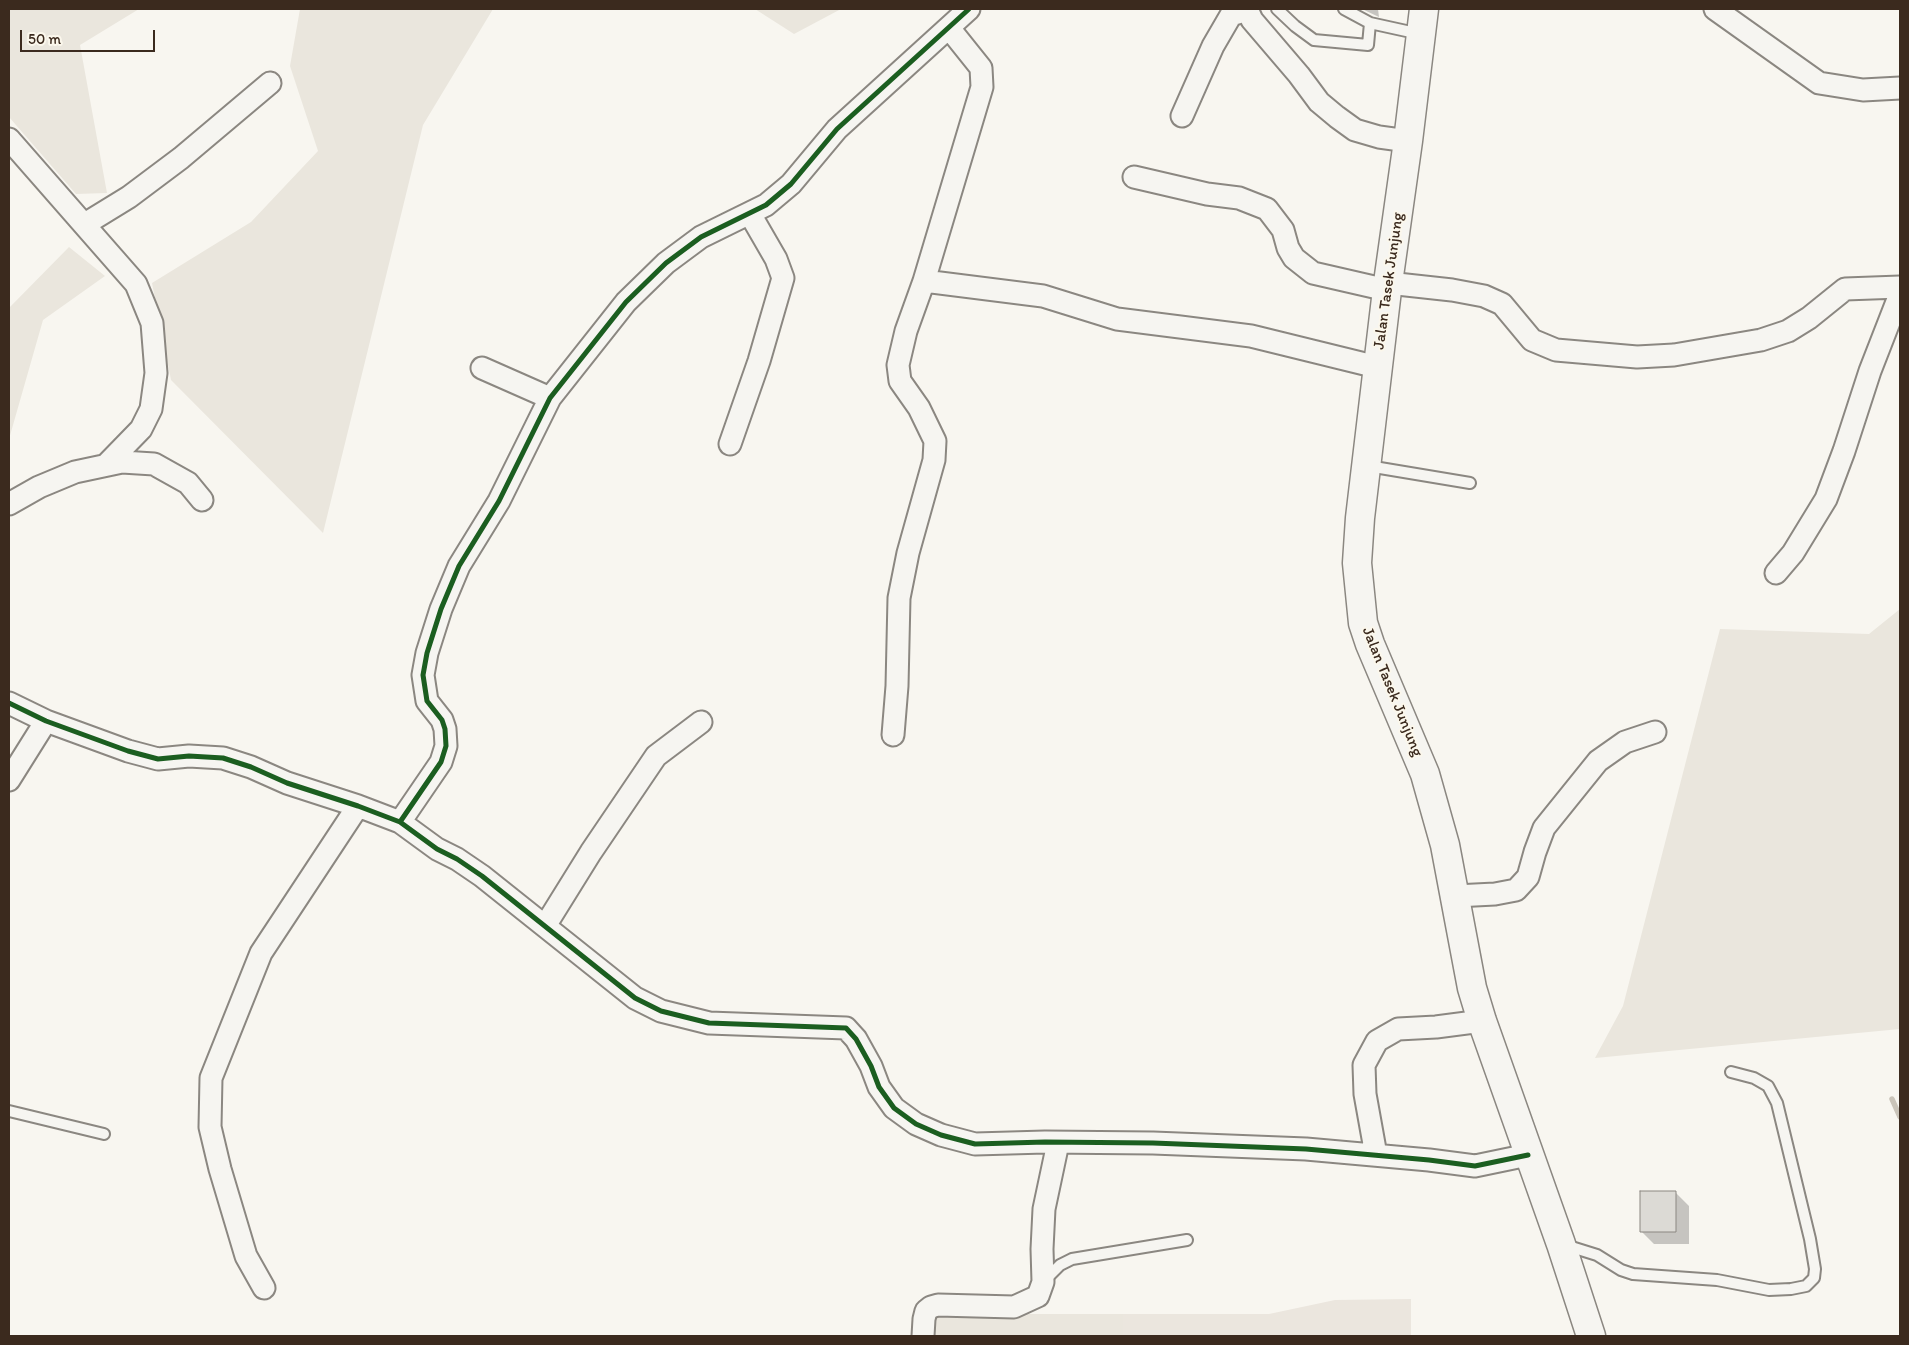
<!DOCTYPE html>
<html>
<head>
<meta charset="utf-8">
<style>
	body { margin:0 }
	#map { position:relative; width:1909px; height:1345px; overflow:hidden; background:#f8f6f0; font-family:Itim,sans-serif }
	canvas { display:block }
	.frame { position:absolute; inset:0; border:10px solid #3b2a1e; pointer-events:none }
	.scale { position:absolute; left:20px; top:30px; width:135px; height:22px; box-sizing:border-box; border:2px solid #3b2a1e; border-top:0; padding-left:6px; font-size:15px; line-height:18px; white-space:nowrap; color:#3b2a1e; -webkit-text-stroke:4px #fbf7ec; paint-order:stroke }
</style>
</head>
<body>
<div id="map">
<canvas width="1909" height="1345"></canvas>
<div class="frame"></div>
<div class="scale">50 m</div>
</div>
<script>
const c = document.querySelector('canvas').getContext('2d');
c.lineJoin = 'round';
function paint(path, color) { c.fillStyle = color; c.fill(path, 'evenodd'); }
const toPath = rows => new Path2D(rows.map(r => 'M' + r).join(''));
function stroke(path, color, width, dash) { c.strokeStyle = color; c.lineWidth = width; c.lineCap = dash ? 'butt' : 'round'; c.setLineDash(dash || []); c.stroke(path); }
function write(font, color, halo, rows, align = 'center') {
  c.font = font + ' Itim,sans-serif'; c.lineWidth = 4; c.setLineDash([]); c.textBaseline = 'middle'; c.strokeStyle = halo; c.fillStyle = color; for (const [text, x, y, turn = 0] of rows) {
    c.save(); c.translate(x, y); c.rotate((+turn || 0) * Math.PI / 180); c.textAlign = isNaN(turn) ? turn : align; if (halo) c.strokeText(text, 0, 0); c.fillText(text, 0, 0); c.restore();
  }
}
const built = toPath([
	[1411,1299,1411,1336,933,1336,933,1314,1269,1314,1335,1300]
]);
const green = toPath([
	[9,9,139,9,80,45,107,193,76,194,9,117],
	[300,9,493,9,423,125,323,533,171,380,152,283,251,222,318,151,290,66],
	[755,9,841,9,794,34],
	[69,247,105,276,43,320,9,439,9,308],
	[1900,609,1900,1029,1595,1058,1623,1006,1720,629,1869,634],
	[933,1314,1123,1314,1123,1336,933,1336]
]);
const shadow = toPath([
	[1362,9,1378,9,1379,17],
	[1676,1193,1689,1206,1689,1244,1654,1244,1641,1231]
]);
const stream = toPath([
	[1892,1099,1900,1117]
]);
const building = toPath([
	[1640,1191,1676,1191,1676,1232,1640,1232,1640,1191]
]);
const service = toPath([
	[1277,9,1295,26,1314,40,1368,45,1370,23],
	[1344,9,1370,23,1420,34],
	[1368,466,1470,483],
	[9,1111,104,1134],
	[1565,1245,1597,1255,1621,1270,1633,1274,1717,1280,1769,1290,1791,1289,1806,1286,1814,1278,1815,1269,1810,1239,1777,1103,1768,1086,1754,1078,1731,1072],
	[1045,1280,1060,1265,1072,1259,1187,1240]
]);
const minor = toPath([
	[1247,9,1252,20,1299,75,1319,102,1337,117,1355,130,1379,137,1408,141],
	[1715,9,1819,83,1863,90,1900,88],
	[949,28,981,68,982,87,924,281,1043,296,1117,319,1251,336,1377,367],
	[1182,116,1213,46,1231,15,1248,10],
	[9,139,136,284,152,323,156,373,151,409,141,429,106,465],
	[1134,177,1207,194,1239,198,1267,209,1283,230,1288,248,1294,258,1313,273,1387,290],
	[85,224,129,197,181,158,270,83],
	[1388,283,1452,290,1484,296,1502,304,1532,340,1556,350,1637,357,1674,355,1761,340,1788,331,1809,318,1845,289,1900,287],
	[482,368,550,398],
	[730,444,759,361,783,278,776,259,750,214],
	[9,504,39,487,75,472,122,462,154,464,188,483,202,500],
	[1776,573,1793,553,1826,499,1844,451,1870,371,1900,294],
	[9,703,46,721,128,751,158,759,189,756,223,758,251,767,287,783,358,806,400,822,437,849,457,859,482,876,635,998,661,1011,709,1023,846,1028,856,1039,871,1066,879,1087,894,1108,916,1124,941,1135,975,1144,1045,1142,1153,1143,1306,1149,1429,1160,1475,1166,1528,1155],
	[893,735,897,686,899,598,908,553,934,460,935,441,919,408,900,381,898,365,906,331,924,281],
	[9,780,46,721],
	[400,822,441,762,446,746,445,729,442,720,427,701,423,675,427,653,441,609,459,566,499,501,550,398,626,302,666,263,701,237,766,205,791,184,837,129,969,9],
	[1455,896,1495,894,1516,890,1528,877,1535,852,1544,828,1598,761,1625,742,1655,732],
	[545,926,591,852,656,756,701,722],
	[1376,1155,1365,1094,1364,1065,1377,1041,1398,1029,1436,1027,1482,1021],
	[264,1288,246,1256,220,1169,210,1127,211,1078,261,953,358,806],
	[923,1336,924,1319,926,1311,931,1307,938,1305,1014,1307,1038,1296,1043,1282,1042,1249,1044,1209,1058,1143]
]);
const secondary = toPath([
	[1424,9,1408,141,1387,290,1360,518,1357,563,1363,623,1370,644,1425,774,1445,845,1472,988,1482,1021,1561,1244,1591,1336]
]);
const cycleway = toPath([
	[9,703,46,721,128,751,158,759,189,756,223,758,251,767,287,783,358,806,400,822,437,849,457,859,482,876,635,998,661,1011,709,1023,846,1028,856,1039,871,1066,879,1087,894,1108,916,1124,941,1135,975,1144,1045,1142,1153,1143,1306,1149,1429,1160,1475,1166,1528,1155],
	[400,822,441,762,446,746,445,729,442,720,427,701,423,675,427,653,441,609,459,566,499,501,550,398,626,302,666,263,701,237,766,205,791,184,837,129,969,9]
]);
const streetNames = [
	["Jalan Tasek Junjung",1389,281,-82],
	["Jalan Tasek Junjung",1392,692,68]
];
paint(built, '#ebe6de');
paint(green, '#eae6dd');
paint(shadow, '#0003');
stroke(stream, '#cac4b9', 5.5);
paint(building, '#dcdad5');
stroke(building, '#8b8781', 1);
stroke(service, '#8b8781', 14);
stroke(minor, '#8b8781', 25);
stroke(secondary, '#8b8781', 31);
stroke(service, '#f6f5f1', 10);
stroke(minor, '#f6f5f1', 21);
stroke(secondary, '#f6f5f1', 28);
stroke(cycleway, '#1b5e20', 5);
write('16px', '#3b2a1e', '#fbf7ec', streetNames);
</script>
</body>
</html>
